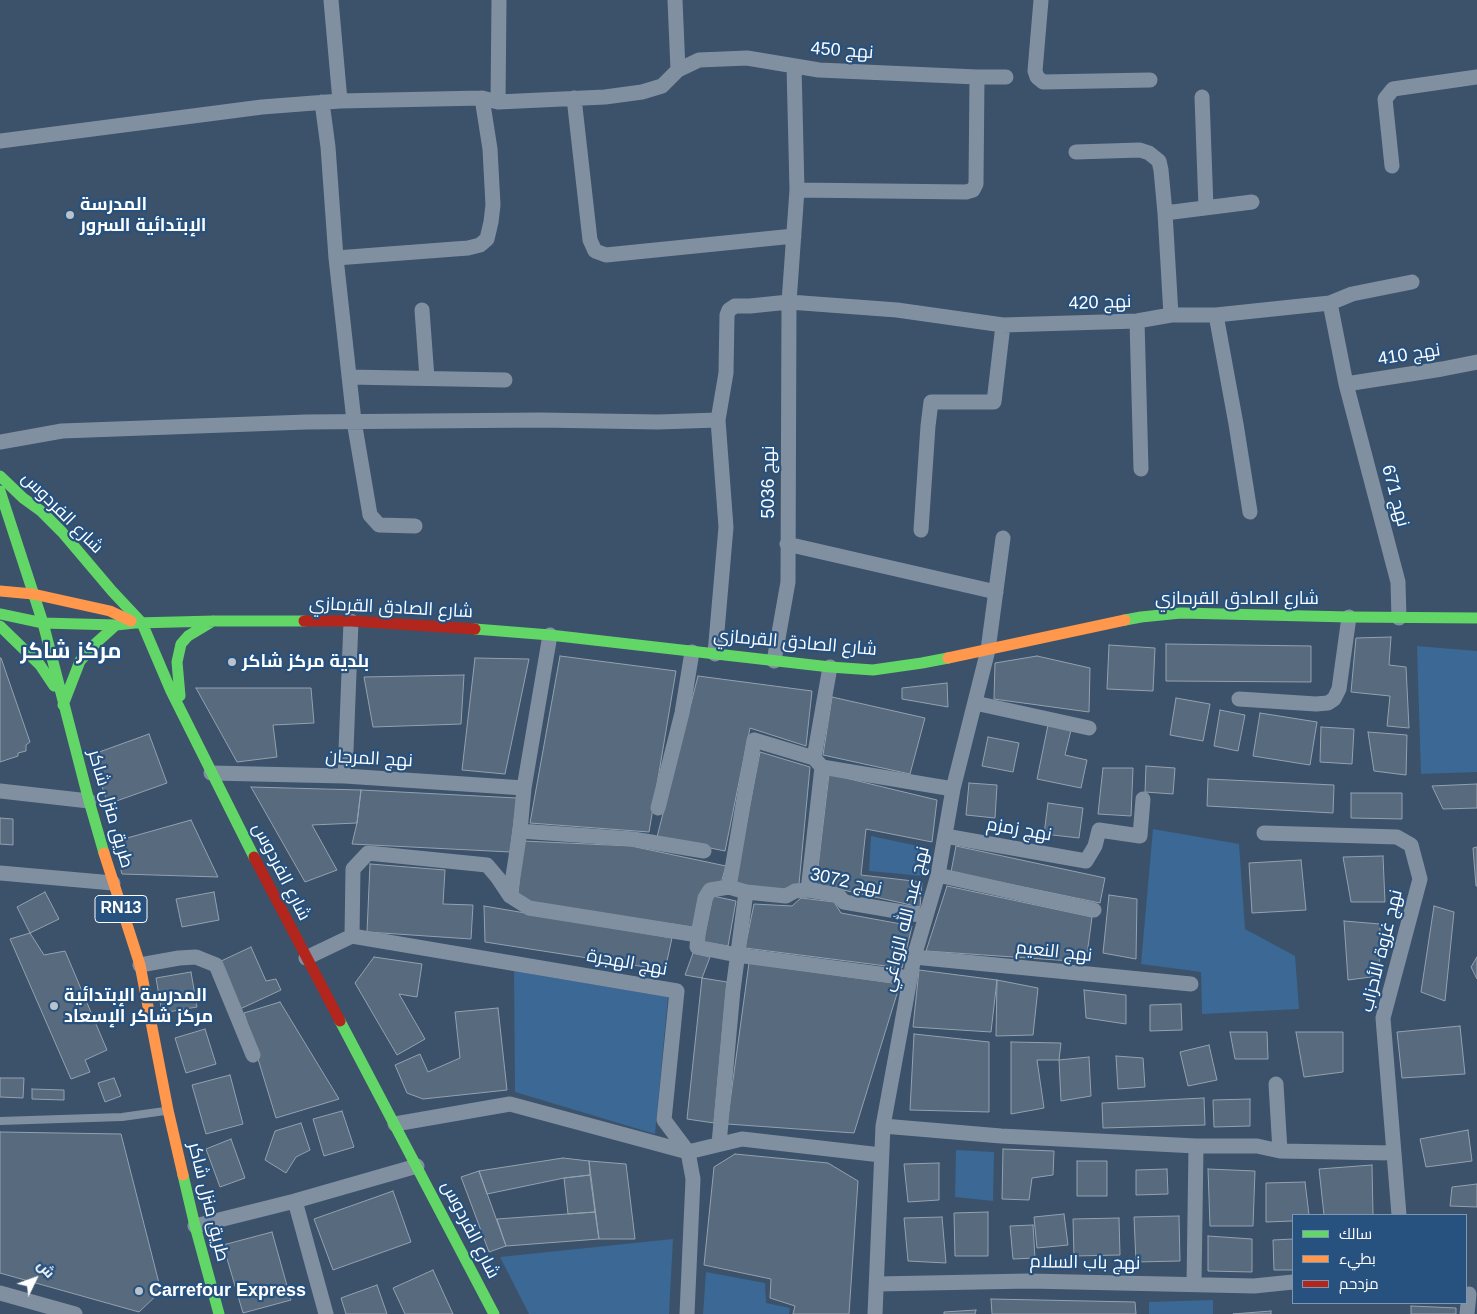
<!DOCTYPE html>
<html>
<head>
<meta charset="utf-8">
<style>
	body { margin:0 }
	#map { position:relative; width:1477px; height:1314px; overflow:hidden; background:#3b526a; font-family:Arial,Cairo,sans-serif }
	canvas { display:block }
	.legend { position:absolute; left:1292px; top:1214px; width:175px; height:90px; box-sizing:border-box; background:#27517e; border:1px solid #7d97b2; margin:0; padding:6px 9px; list-style:none; font-size:15px; color:#fff }
	.legend li { display:flex; align-items:center; gap:10px; height:25px }
	.legend b { width:25px; border:1px solid #7d97b2 }
	.north { position:absolute; left:10px; top:1254px; width:50px; height:50px; -webkit-text-stroke:4px #27517e; paint-order:stroke; rotate:48deg; font-size:14px; font-weight:700; line-height:20px; text-align:center; color:#fff }
	.north::after { content:''; display:block; margin:auto; width:18px; height:22px; background:#fff; clip-path:polygon(50% 0,100% 100%,50% 72%,0 100%) }
</style>
</head>
<body>
<div id="map">
<canvas width="1477" height="1314"></canvas>
<ul class="legend">
<li><b style="height:6px;background:#63d668"></b>سالك</li>
<li><b style="height:6px;background:#ff974d"></b>بطيء</li>
<li><b style="height:6px;background:#b3261e"></b>مزدحم</li>
</ul>
<div class="north">ش</div>
</div>
<script>
const c = document.querySelector('canvas').getContext('2d');
c.lineJoin = 'round';
function paint(path, color) { c.fillStyle = color; c.fill(path, 'evenodd'); }
const toPath = rows => new Path2D(rows.map(r => 'M' + r).join(''));
function stroke(path, color, width, dash) { c.strokeStyle = color; c.lineWidth = width; c.lineCap = dash ? 'butt' : 'round'; c.setLineDash(dash || []); c.stroke(path); }
function write(font, color, halo, rows, align = 'center') {
  c.font = font + ' Arial,Cairo,sans-serif'; c.lineWidth = 4.5; c.setLineDash([]); c.textBaseline = 'middle'; c.strokeStyle = halo; c.fillStyle = color; for (const [text, x, y, turn = 0] of rows) {
    c.save(); c.translate(x, y); c.rotate((+turn || 0) * Math.PI / 180); c.textAlign = isNaN(turn) ? turn : align; if (halo) c.strokeText(text, 0, 0); c.fillText(text, 0, 0); c.restore();
  }
}
const green = toPath([
	[1417,646,1477,651,1477,772,1421,774],
	[1153,829,1239,844,1245,929,1295,956,1299,1009,1202,1014,1201,972,1141,964],
	[871,836,928,848,923,876,869,871],
	[514,971,668,997,655,1134,515,1092],
	[956,1150,994,1152,993,1201,955,1197],
	[673,1239,669,1314,529,1314,500,1257],
	[706,1272,765,1283,766,1303,790,1308,789,1314,703,1314],
	[1213,1300,1213,1314,1149,1314,1149,1302]
]);
const building = toPath([
	[1391,637,1389,665,1406,667,1409,728,1387,726,1390,696,1351,692,1356,638,1391,637],
	[1166,644,1311,646,1311,682,1166,681,1166,644],
	[1109,645,1155,648,1153,691,1107,689,1109,645],
	[560,656,676,671,649,832,530,823,560,656],
	[1037,656,1090,668,1089,712,994,699,995,663,1037,656],
	[0,658,1,658,30,742,26,745,26,751,18,753,18,756,0,762,0,658],
	[475,658,529,659,505,774,462,770,475,658],
	[464,675,461,724,373,727,364,677,464,675],
	[698,676,812,691,806,746,750,728,725,851,657,837,698,676],
	[947,683,948,707,902,699,902,688,947,683],
	[196,688,311,688,314,723,273,725,277,757,237,762,196,688],
	[832,697,925,718,910,774,823,755,832,697],
	[1176,698,1210,704,1203,741,1170,735,1176,698],
	[1220,710,1245,715,1238,751,1214,746,1220,710],
	[1260,713,1317,722,1310,765,1253,756,1260,713],
	[1048,725,1071,730,1065,755,1087,760,1081,788,1037,779,1048,725],
	[1321,727,1354,729,1352,764,1320,762,1321,727],
	[1368,732,1407,735,1406,775,1374,771,1368,732],
	[149,734,167,783,108,804,91,755,149,734],
	[988,737,1019,743,1013,772,982,766,988,737],
	[760,752,810,767,799,884,784,892,735,883,760,752],
	[1146,766,1175,768,1173,794,1145,792,1146,766],
	[1103,768,1133,768,1131,816,1098,814,1103,768],
	[829,774,937,800,932,842,866,829,861,875,922,882,920,907,816,884,829,774],
	[1208,779,1334,785,1333,813,1207,806,1208,779],
	[969,783,997,785,995,818,966,815,969,783],
	[1477,784,1477,808,1443,809,1432,786,1477,784],
	[251,787,361,790,357,823,312,825,337,870,305,882,251,787],
	[361,790,517,798,510,852,352,844,357,823,361,790],
	[1351,793,1402,793,1402,819,1351,818,1351,793],
	[1048,803,1083,808,1079,838,1044,834,1048,803],
	[0,818,13,819,13,845,0,844,0,818],
	[191,820,218,877,122,874,113,842,191,820],
	[523,841,631,846,726,866,721,883,692,927,533,903,518,894,523,841],
	[956,846,1105,878,1100,903,951,872,956,846],
	[1477,847,1477,886,1476,886,1473,848,1477,847],
	[1383,856,1385,902,1351,902,1343,857,1383,856],
	[1301,860,1306,910,1252,913,1249,863,1301,860],
	[370,864,445,870,443,904,473,905,471,939,367,932,370,864],
	[947,886,1092,917,1086,962,926,951,947,886],
	[45,892,59,919,30,933,17,907,45,892],
	[214,892,219,920,182,927,176,899,214,892],
	[1109,895,1137,899,1136,959,1103,953,1109,895],
	[713,896,736,901,728,946,703,942,713,896],
	[801,898,834,902,841,913,912,926,902,968,745,948,754,904,792,906,801,898],
	[484,906,672,938,665,970,485,942,484,906],
	[1434,906,1454,912,1445,1001,1421,992,1434,906],
	[1344,921,1380,924,1379,976,1348,980,1344,921],
	[30,933,44,955,65,951,107,1050,85,1060,90,1072,71,1079,10,939,30,933],
	[251,947,266,981,276,979,281,990,240,1009,219,962,251,947],
	[693,953,710,957,702,978,685,975,693,953],
	[374,957,422,964,417,997,399,994,425,1039,397,1055,355,983,374,957],
	[1477,957,1477,979,1471,967,1477,957],
	[749,963,900,984,854,1133,727,1124,749,963],
	[919,970,997,980,991,1032,913,1027,919,970],
	[191,972,197,1007,162,1013,156,978,191,972],
	[702,978,727,982,714,1123,687,1119,702,978],
	[997,980,1038,988,1033,1035,996,1036,997,980],
	[1084,990,1126,995,1126,1024,1086,1018,1084,990],
	[280,1002,339,1099,276,1118,244,1013,280,1002],
	[1181,1004,1182,1030,1150,1031,1150,1005,1181,1004],
	[498,1008,507,1090,423,1099,407,1093,395,1065,420,1054,428,1072,460,1058,455,1012,498,1008],
	[1460,1026,1465,1074,1402,1078,1397,1032,1460,1026],
	[205,1029,216,1064,186,1073,175,1038,205,1029],
	[1230,1032,1267,1032,1268,1059,1235,1059,1230,1032],
	[1296,1032,1343,1032,1343,1072,1304,1077,1296,1032],
	[914,1034,989,1042,989,1112,910,1110,914,1034],
	[1011,1042,1061,1043,1059,1060,1037,1060,1044,1108,1011,1114,1011,1042],
	[1209,1045,1217,1080,1188,1086,1180,1052,1209,1045],
	[1116,1056,1143,1058,1145,1087,1118,1089,1116,1056],
	[1089,1057,1091,1096,1061,1101,1059,1060,1089,1057],
	[230,1075,243,1124,206,1134,192,1085,230,1075],
	[0,1078,24,1078,23,1098,0,1097,0,1078],
	[114,1078,121,1096,105,1102,98,1083,114,1078],
	[32,1089,64,1090,64,1100,32,1099,32,1089],
	[1204,1098,1205,1125,1103,1128,1102,1103,1204,1098],
	[1250,1099,1250,1126,1214,1127,1213,1100,1250,1099],
	[342,1111,354,1147,324,1156,313,1119,342,1111],
	[301,1123,310,1150,296,1157,286,1173,265,1160,275,1131,301,1123],
	[1468,1130,1472,1161,1426,1167,1420,1139,1468,1130],
	[0,1132,121,1134,161,1291,139,1312,0,1273,0,1132],
	[231,1139,245,1178,220,1187,206,1149,231,1139],
	[1003,1149,1054,1151,1053,1175,1032,1178,1029,1200,1002,1199,1003,1149],
	[735,1154,828,1163,858,1181,849,1314,793,1314,795,1306,770,1298,771,1279,704,1265,714,1167,735,1154],
	[563,1158,589,1161,590,1175,564,1178,487,1194,479,1171,563,1158],
	[589,1161,626,1164,635,1239,599,1239,589,1161],
	[1077,1161,1107,1161,1107,1196,1077,1196,1077,1161],
	[939,1163,939,1200,908,1202,904,1164,939,1163],
	[1372,1165,1373,1215,1324,1215,1319,1169,1372,1165],
	[1167,1169,1168,1194,1136,1195,1136,1170,1167,1169],
	[1208,1169,1255,1171,1253,1226,1210,1226,1208,1169],
	[479,1171,506,1246,489,1252,461,1177,479,1171],
	[590,1175,595,1212,568,1214,564,1178,590,1175],
	[1305,1182,1309,1215,1293,1215,1293,1221,1266,1222,1266,1183,1305,1182],
	[1477,1184,1477,1207,1450,1206,1452,1187,1477,1184],
	[393,1191,411,1242,333,1270,314,1219,393,1191],
	[595,1212,599,1239,506,1246,497,1219,595,1212],
	[988,1212,988,1256,955,1256,954,1213,988,1212],
	[1064,1214,1068,1245,1037,1248,1034,1217,1064,1214],
	[1179,1216,1180,1261,1136,1262,1134,1217,1179,1216],
	[942,1217,946,1263,908,1261,904,1218,942,1217],
	[1119,1218,1120,1255,1074,1256,1073,1219,1119,1218],
	[1033,1225,1035,1258,1013,1259,1010,1226,1033,1225],
	[272,1232,291,1300,243,1313,223,1245,272,1232],
	[1208,1236,1252,1239,1252,1272,1208,1271,1208,1236],
	[1293,1239,1293,1270,1274,1270,1273,1240,1293,1239],
	[433,1270,453,1314,405,1314,393,1288,433,1270],
	[377,1285,387,1314,346,1314,341,1298,377,1285],
	[991,1299,1135,1302,1136,1314,992,1314,991,1299],
	[1411,1306,1456,1308,1456,1314,1411,1314,1411,1306],
	[976,1310,975,1314,944,1314,944,1312,976,1310],
	[1271,1311,1271,1314,1233,1314,1271,1311]
]);
const lane = toPath([
	[0,1121,122,1117,165,1111]
]);
const street = toPath([
	[331,0,340,101],
	[675,0,678,70],
	[1041,0,1035,71,1037,77,1043,82,1150,80],
	[1202,97,1206,208],
	[574,98,590,240,595,251,606,255,794,236],
	[322,102,328,147,336,258,354,421,370,515,379,525,415,526],
	[498,102,499,0],
	[0,141,262,107,340,101,482,98,498,102,605,97,642,92,662,86,678,70,699,60,747,58,819,70,977,77,1006,77],
	[1076,152,1140,150,1149,153,1159,161,1161,170,1165,213,1171,315],
	[1392,166,1385,99,1393,89,1477,77],
	[797,190,966,192,973,190,976,184,977,77],
	[1165,213,1252,202],
	[336,258,468,248,480,245,487,239,491,222,493,205,490,149,482,98],
	[1330,303,1352,294,1412,282],
	[422,310,427,378],
	[1216,315,1236,424,1250,512],
	[1137,321,1141,469],
	[349,377,505,380],
	[1346,384,1442,369,1477,362],
	[0,442,62,431,306,422,541,420,658,422,718,420],
	[921,530,928,426,931,402,994,402,1003,325],
	[787,544,996,592],
	[715,654,726,527,718,420,726,373,727,315,729,310,735,306,750,306,789,302,897,310,1003,325,1137,321,1171,315,1216,315,1330,303,1346,384,1398,582,1399,618],
	[774,661,788,582,789,302,797,190,794,66],
	[830,667,814,758,822,767,953,789],
	[1239,699,1316,704,1328,703,1334,699,1339,689,1349,617],
	[975,703,1089,728],
	[211,773,345,776,524,788],
	[345,776,351,621],
	[0,791,89,801],
	[658,808,682,713,692,652],
	[520,831,633,839,704,851],
	[1264,833,1397,837,1411,845,1420,879,1383,1018,1399,1215],
	[945,836,1086,861,1095,846,1099,830,1140,836,1143,799],
	[0,873,113,883],
	[938,875,1094,910],
	[729,887,754,740,814,758],
	[808,890,822,767],
	[510,896,520,831,524,788,550,635],
	[698,935,697,947,737,955,910,978],
	[352,936,353,869,368,853,487,865,498,878,510,896,529,908,698,935,705,898,710,890,729,887,746,892,786,896,795,891,808,890,838,895,844,902,926,916],
	[914,957,1191,984],
	[306,958,352,936,677,991,664,1120,688,1152,693,1179,687,1314],
	[140,965,179,958,196,957,216,965,253,1055],
	[1276,1084,1280,1151],
	[395,1124,510,1104,688,1152,742,1139,881,1155],
	[883,1126,1001,1136,1196,1146,1257,1146,1280,1151,1393,1153],
	[719,1144,733,990,746,892],
	[295,1201,326,1314],
	[195,1226,295,1201,417,1166],
	[877,1284,1029,1281,1254,1286,1293,1282],
	[1194,1284,1196,1146],
	[0,1293,75,1314],
	[875,1314,883,1126,914,957,938,875,953,789,988,650,1003,538],
	[1467,1314,1469,1294]
]);
const fast = toPath([
	[0,476,23,498,41,511,62,532,112,591,142,623,171,691,254,857],
	[0,491,43,623,89,801,104,853],
	[0,614,43,623,116,625,135,623,215,621,304,621],
	[1125,620,1141,617,1181,613,1349,617,1477,618],
	[0,626,40,665,54,686],
	[475,629,550,635,830,667,873,670,922,663,948,658],
	[180,696,177,662,181,644,188,636,213,621],
	[63,705,80,661,96,643,116,625],
	[340,1021,494,1314],
	[183,1175,195,1226,219,1314]
]);
const slow = toPath([
	[0,591,33,594,110,611,131,621],
	[948,658,1125,620],
	[104,853,140,965,168,1110,183,1175]
]);
const jam = toPath([
	[304,621,351,621,475,629],
	[254,857,340,1021]
]);
const markers = [
	[70,215,5,"#bac2cb"],
	[232,662,5,"#bac2cb"],
	[54,1006,5,"#bac2cb"],
	[139,1291,5,"#bac2cb"]
];
const shields = [
	[121,909,52]
];
const shieldNames = [
	["RN13",121,909]
];
const streetNames = [
	["نهج 450",842,51,4],
	["نهج 420",1100,303,-2],
	["نهج 410",1409,355,-9],
	["نهج 5036",769,482,-90],
	["نهج 671",1395,496,75],
	["شارع الفردوس",62,513,45],
	["شارع الصادق القرمازي",1237,599],
	["شارع الصادق القرمازي",391,608,3],
	["شارع الصادق القرمازي",795,643,5],
	["نهج المرجان",369,759,3],
	["طريق منزل شاكر",110,809,74],
	["نهج زمزم",1019,830,10],
	["شارع الفردوس",281,872,63],
	["نهج 3072",846,882,12],
	["نهج عبد الله الزواغي",906,919,-76],
	["نهج غزوة الأحزاب",1382,951,-76],
	["نهج النعيم",1054,952,6],
	["نهج الهجرة",627,963,10],
	["طريق منزل شاكر",208,1202,76],
	["شارع الفردوس",470,1230,63],
	["نهج باب السلام",1085,1263,1]
];
const poiNames = [
	["المدرسة",80,205],
	["الإبتدائية السرور",80,226],
	["بلدية مركز شاكر",242,662],
	["المدرسة الإبتدائية",64,996],
	["مركز شاكر الإسعاد",64,1017],
	["Carrefour Express",149,1291]
];
const districtNames = [
	["مركز شاكر",71,652]
];
paint(green, '#3b6894');
paint(building, '#586a7d');
stroke(building, '#94a1af', 1);
stroke(lane, '#8190a1', 8);
stroke(street, '#8190a1', 15);
stroke(fast, '#63d668', 11);
stroke(slow, '#ff974d', 11);
stroke(jam, '#b3261e', 11);
for (const [x, y, r, color] of markers) { const dot = new Path2D(); dot.arc(x, y, r, 0, 2 * Math.PI); c.fillStyle = color; c.fill(dot); stroke(dot, '#27517e', 2); }
for (const [x, y, w] of shields) { const box = new Path2D(); box.roundRect(x - w / 2, y - 13.5, w, 27, 4); c.fillStyle = '#27517e'; c.fill(box); stroke(box, '#fff', 1); }
write('bold 16px', '#fff', null, shieldNames);
write('18px', '#fff', '#27517e', streetNames);
write('bold 18px', '#fff', '#27517e', poiNames, 'left');
write('bold 22px', '#fff', '#27517e', districtNames);
</script>
</body>
</html>
